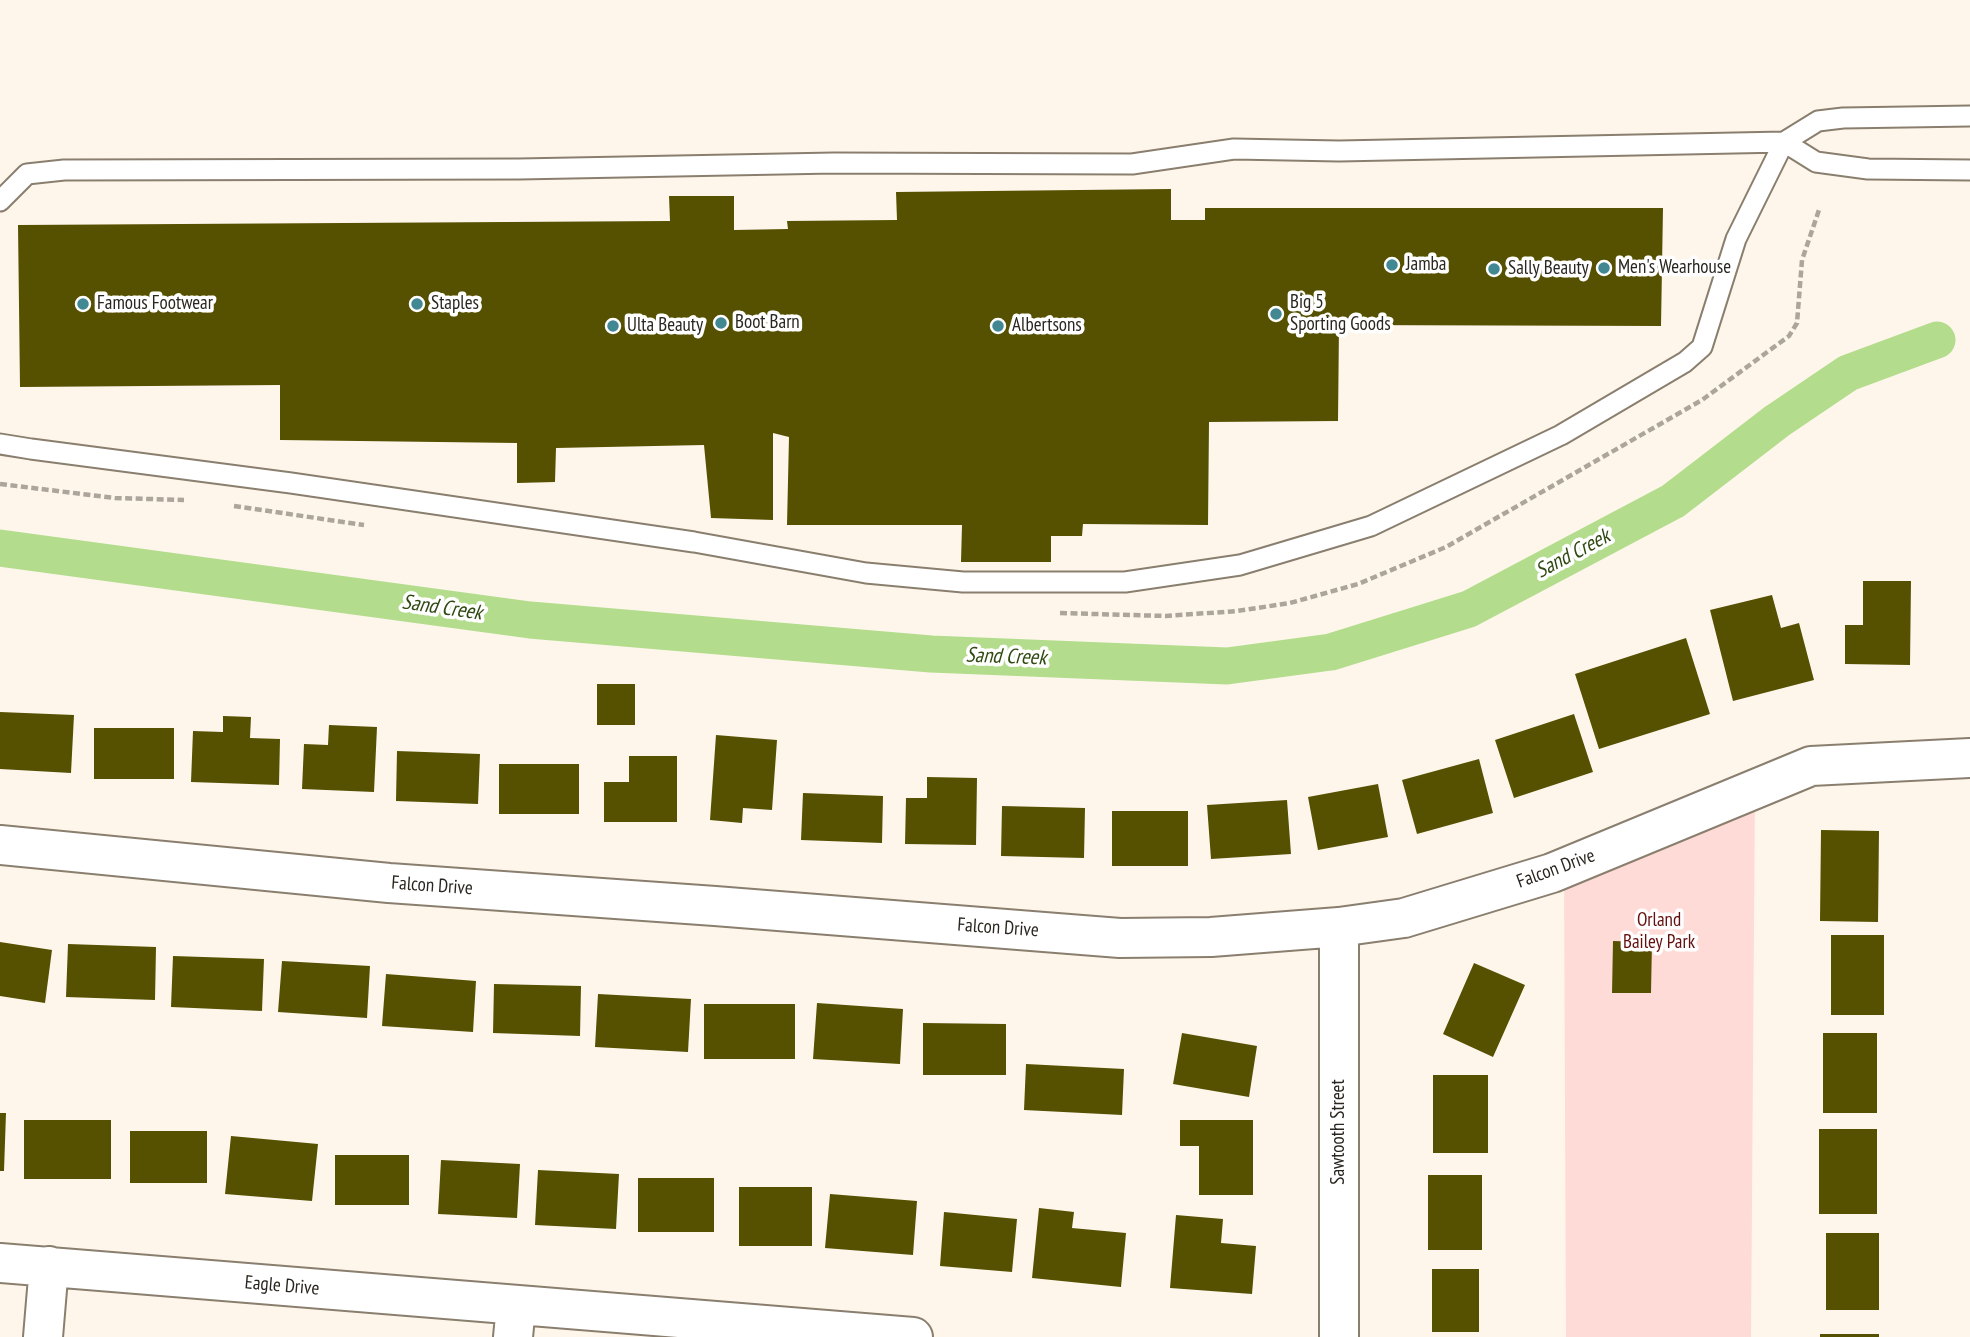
<!DOCTYPE html>
<html>
<head>
<meta charset="utf-8">
<style>
	body { margin:0 }
	canvas { display:block; background:#fef6eb }
</style>
</head>
<body>
<canvas width="1970" height="1337"></canvas>
<script>
const c = document.querySelector('canvas').getContext('2d');
c.lineJoin = 'round';
function paint(path, color) { c.fillStyle = color; c.fill(path, 'evenodd'); }
const toPath = rows => new Path2D(rows.map(r => 'M' + r).join(''));
function stroke(path, color, width, dash) { c.strokeStyle = color; c.lineWidth = width; c.lineCap = dash ? 'butt' : 'round'; c.setLineDash(dash || []); c.stroke(path); }
function write(font, color, halo, rows, align = 'center') {
  c.font = font + ' "PT Sans Narrow",sans-serif'; c.lineWidth = 7; c.setLineDash([]); c.textBaseline = 'middle'; c.strokeStyle = halo; c.fillStyle = color; for (const [text, x, y, turn = 0] of rows) {
    c.save(); c.translate(x, y); c.rotate((+turn || 0) * Math.PI / 180); c.textAlign = isNaN(turn) ? turn : align; if (halo) c.strokeText(text, 0, 0); c.fillText(text, 0, 0); c.restore();
  }
}
const green = toPath([
	[1755,790,1751,1337,1566,1337,1564,868]
]);
const canal = toPath([
	[0,548,530,620,931,654,1227,666,1331,652,1469,609,1673,501,1777,421,1848,373,1937,340]
]);
const building = toPath([
	[1171,189,1171,220,1205,220,1205,208,1663,208,1661,326,1339,325,1338,421,1209,422,1208,525,1083,524,1082,536,1051,536,1051,562,961,562,962,525,787,525,789,437,773,433,773,520,711,518,704,445,556,448,555,482,517,483,517,443,280,440,280,385,20,387,18,225,670,221,669,196,734,196,734,230,788,229,787,221,897,220,896,192],
	[1863,581,1911,581,1910,665,1845,664,1845,625,1863,625],
	[1772,595,1781,628,1799,623,1814,680,1733,701,1710,610],
	[1686,638,1710,714,1599,749,1575,674],
	[597,684,635,684,635,725,597,725],
	[0,712,74,715,71,773,0,769],
	[1574,714,1593,772,1514,798,1495,740],
	[223,716,251,717,250,738,280,739,279,785,191,782,193,731,223,732],
	[329,725,377,727,374,792,302,789,304,744,328,745],
	[94,728,174,728,174,779,94,779],
	[716,735,777,740,772,810,743,808,742,823,710,820],
	[397,751,480,754,478,804,396,801],
	[629,756,677,756,677,822,604,822,604,782,629,782],
	[1479,759,1493,813,1417,834,1402,780],
	[499,764,579,764,579,814,499,814],
	[927,777,977,778,976,845,905,844,906,798,927,798],
	[1378,784,1388,837,1318,850,1308,797],
	[803,793,883,796,882,843,801,840],
	[1287,800,1291,854,1211,859,1207,805],
	[1002,806,1085,808,1084,858,1001,856],
	[1112,811,1188,811,1188,866,1112,866],
	[1821,830,1879,831,1878,922,1820,921],
	[1831,935,1884,935,1884,1015,1831,1015],
	[1613,941,1652,942,1651,993,1612,993],
	[0,942,52,950,45,1003,0,996],
	[68,944,156,947,155,1000,66,997],
	[173,956,264,959,262,1011,171,1007],
	[282,961,370,966,367,1018,278,1012],
	[1474,963,1525,985,1493,1057,1443,1034],
	[386,974,476,981,473,1032,382,1026],
	[494,984,581,986,580,1036,493,1033],
	[598,994,691,999,688,1052,595,1047],
	[817,1003,903,1009,900,1064,813,1059],
	[704,1004,795,1004,795,1059,704,1059],
	[923,1023,1006,1024,1006,1075,923,1075],
	[1182,1033,1257,1046,1249,1097,1173,1084],
	[1823,1033,1877,1033,1877,1113,1823,1113],
	[1026,1064,1124,1069,1122,1115,1024,1110],
	[1433,1075,1488,1075,1488,1153,1433,1153],
	[0,1113,6,1113,4,1171,0,1171],
	[24,1120,111,1120,111,1179,24,1179],
	[1180,1120,1253,1120,1253,1195,1199,1195,1199,1146,1180,1146],
	[1819,1129,1877,1129,1877,1214,1819,1214],
	[130,1131,207,1131,207,1183,130,1183],
	[231,1136,318,1144,312,1201,225,1194],
	[335,1155,409,1155,409,1205,335,1205],
	[441,1160,520,1164,517,1218,438,1214],
	[538,1170,619,1174,616,1229,535,1225],
	[1428,1175,1482,1175,1482,1250,1428,1250],
	[638,1178,714,1178,714,1232,638,1232],
	[739,1187,812,1187,812,1246,739,1246],
	[830,1194,917,1201,913,1255,825,1248],
	[1039,1208,1074,1212,1072,1228,1126,1233,1121,1287,1032,1278],
	[944,1212,1017,1219,1012,1272,940,1266],
	[1176,1215,1223,1219,1221,1243,1256,1246,1252,1294,1170,1288],
	[1826,1233,1879,1233,1879,1310,1826,1310],
	[1432,1269,1479,1269,1479,1332,1432,1332],
	[1820,1334,1879,1334,1879,1337,1820,1337]
]);
const path = toPath([
	[0,484,115,498,184,500],
	[234,506,364,525],
	[1060,613,1166,616,1237,611,1290,603,1358,584,1446,547,1702,400,1789,336,1797,323,1802,260,1820,207]
]);
const service = toPath([
	[0,201,27,174,64,170,519,169,834,163,1132,164,1234,149,1339,151,1784,142,1816,162,1868,169,1970,170],
	[0,444,31,449,291,483,694,542,866,573,963,582,1125,582,1240,565,1371,526,1561,435,1685,362,1702,347,1736,239,1784,142,1818,121,1843,118,1970,116]
]);
const minor = toPath([
	[0,845,389,883,715,906,1120,938,1211,937,1339,927,1404,918,1552,873,1811,766,1970,758],
	[1339,927,1339,1337],
	[0,1263,913,1337],
	[43,1337,49,1266],
	[513,1337,516,1306]
]);
const markers = [
	[1392,265,7,"#428893"],
	[1604,268,7,"#428893"],
	[1494,269,7,"#428893"],
	[83,304,7,"#428893"],
	[417,304,7,"#428893"],
	[1276,314,7,"#428893"],
	[721,323,7,"#428893"],
	[613,326,7,"#428893"],
	[998,326,7,"#428893"]
];
const poiNames = [
	["Jamba",1406,265],
	["Men's Wearhouse",1618,268],
	["Sally Beauty",1508,269],
	["Big 5",1290,303],
	["Sporting Goods",1290,325],
	["Famous Footwear",97,304],
	["Staples",431,304],
	["Boot Barn",735,323],
	["Ulta Beauty",627,326],
	["Albertsons",1012,326]
];
const streetNames = [
	["Falcon Drive",1556,869,-20],
	["Falcon Drive",432,886,4],
	["Falcon Drive",998,928,4],
	["Sawtooth Street",1339,1132,-90],
	["Eagle Drive",282,1286,5]
];
const parkNames = [
	["Orland",1659,921],
	["Bailey Park",1659,943]
];
const waterNames = [
	["Sand Creek",1573,554,-28],
	["Sand Creek",442,608,8],
	["Sand Creek",1006,657,2]
];
paint(green, '#fedbd6');
stroke(canal, '#b3dd8d', 37);
paint(building, '#565100');
stroke(service, '#8a7f6e', 23);
stroke(minor, '#8a7f6e', 42);
stroke(path, '#aca59c', 4.5, [7, 3.5]);
stroke(service, '#fff', 19);
stroke(minor, '#fff', 38);
for (const [x, y, r, color] of markers) { const dot = new Path2D(); dot.arc(x, y, r, 0, 2 * Math.PI); c.fillStyle = color; c.fill(dot); stroke(dot, '#fff', 2.5); }
write('19px', '#2a251e', '#fff', poiNames, 'left');
write('19px', '#2a251e', '#fff', streetNames);
write('19px', '#63100e', '#fff', parkNames);
write('italic 21px', '#2f4911', '#fff', waterNames);
</script>
</body>
</html>
